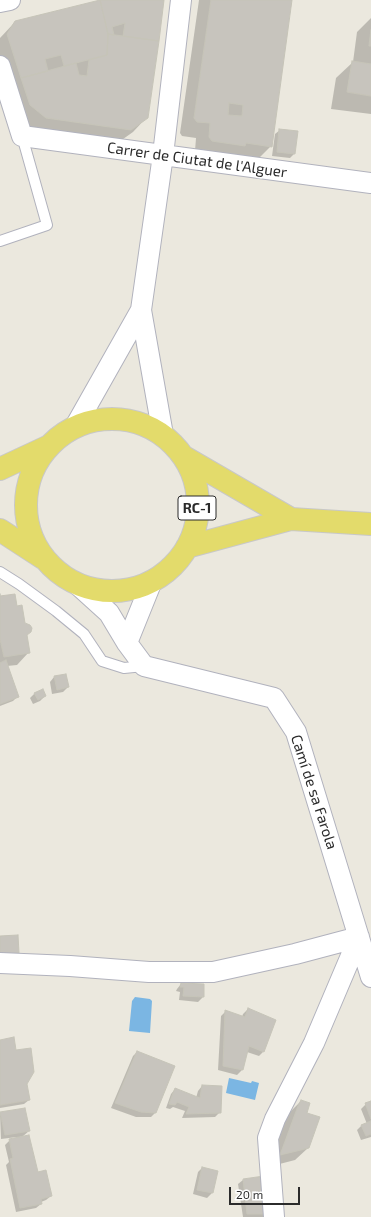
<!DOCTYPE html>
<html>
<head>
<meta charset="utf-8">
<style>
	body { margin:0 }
	#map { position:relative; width:371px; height:1217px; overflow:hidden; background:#ebe8de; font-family:"Exo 2",sans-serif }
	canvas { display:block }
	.scale { position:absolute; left:229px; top:1187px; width:71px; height:18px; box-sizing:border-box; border:2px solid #2b2b2b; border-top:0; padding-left:5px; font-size:12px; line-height:14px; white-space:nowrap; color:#2b2b2b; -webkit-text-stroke:3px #fff; paint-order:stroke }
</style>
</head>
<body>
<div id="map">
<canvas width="371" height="1217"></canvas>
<div class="scale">20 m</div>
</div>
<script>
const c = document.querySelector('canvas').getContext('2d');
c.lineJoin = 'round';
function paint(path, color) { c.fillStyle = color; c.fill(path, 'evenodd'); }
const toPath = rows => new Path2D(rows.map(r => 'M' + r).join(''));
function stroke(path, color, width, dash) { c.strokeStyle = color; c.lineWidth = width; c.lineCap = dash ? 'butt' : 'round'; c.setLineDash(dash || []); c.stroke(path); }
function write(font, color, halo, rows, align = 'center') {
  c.font = font + ' "Exo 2",sans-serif'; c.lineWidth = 3; c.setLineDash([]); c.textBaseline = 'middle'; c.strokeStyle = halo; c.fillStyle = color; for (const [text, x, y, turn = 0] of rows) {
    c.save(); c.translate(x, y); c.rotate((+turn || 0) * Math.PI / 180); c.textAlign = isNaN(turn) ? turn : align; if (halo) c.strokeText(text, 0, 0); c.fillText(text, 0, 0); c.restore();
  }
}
const water = toPath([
	[135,997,150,999,152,1001,150,1033,129,1031,132,1001],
	[229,1078,251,1083,252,1081,259,1083,255,1100,226,1093]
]);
const shadow = toPath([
	[103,0,163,0,147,117,133,132,116,144,32,132,0,69,0,38,15,22],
	[199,0,291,0,271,146,257,160,195,151,196,138,182,136,180,133],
	[371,18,371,114,331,109,336,78,353,62,357,32],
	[280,130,294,154,290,158,272,156,275,134],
	[0,597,16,607,26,636,29,652,17,665,7,666,18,696,13,701,0,706],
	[54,677,68,687,63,692,52,694,50,682],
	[35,693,45,696,40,701,33,704,30,698],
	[181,984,203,997,198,1002,179,1000,180,992,176,991,177,989],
	[248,1009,263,1052,259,1056,247,1052,242,1070,237,1075,218,1070,221,1016,226,1011,242,1017,243,1014],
	[0,1041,15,1051,26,1083,29,1100,24,1104,0,1108],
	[137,1052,156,1112,151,1117,136,1117,111,1108,133,1056],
	[202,1086,220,1112,215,1117,182,1118,185,1111,173,1107,170,1109,166,1108,171,1094,175,1089,196,1098,198,1091],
	[301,1101,305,1113,308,1148,295,1160,268,1167,286,1119,289,1113],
	[371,1102,371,1137,361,1140,357,1130,362,1125,367,1124,361,1109,366,1104],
	[1,1113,29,1131,22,1137,37,1173,51,1196,46,1200,41,1202,41,1204,36,1208,16,1212,6,1165,9,1162,5,1145,10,1140,17,1138,17,1137,1,1139,0,1114],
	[202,1168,217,1172,212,1193,207,1198,193,1194,198,1172],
	[243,1180,266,1217,243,1217,238,1184]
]);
const building = toPath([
	[100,0,164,0,159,41,123,36,125,23,112,27,114,35,108,34,100,0],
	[100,0,108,34,107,55,64,66,61,55,45,59,48,71,21,78,7,34,15,21,100,0],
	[211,0,292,0,272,147,246,143,245,146,212,141,209,137,210,123,197,122,194,118,211,0],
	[229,103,243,105,242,116,228,115,229,103],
	[371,30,371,46,369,46,371,30],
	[108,34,159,41,148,118,131,130,46,118,30,105,21,78,76,63,79,75,87,76,89,60,107,55,108,34],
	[352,61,371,64,371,96,347,92,352,61],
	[279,129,298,131,295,154,277,152,279,129],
	[0,594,0,596,15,594,17,606,22,605,25,623,30,625,32,628,31,632,27,635,30,653,4,657,0,639,0,594],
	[6,660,19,697,0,704,0,663,6,660],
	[66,674,69,687,57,690,54,676,66,674],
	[43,689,46,696,38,700,34,693,43,689],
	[18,935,19,953,0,955,0,936,18,935],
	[181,983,204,984,204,997,183,996,184,987,180,987,181,983],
	[248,1008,276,1020,264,1052,249,1046,243,1070,223,1066,225,1010,245,1017,248,1008],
	[14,1037,16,1050,31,1048,34,1072,27,1084,30,1100,0,1105,0,1040,14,1037],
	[137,1051,175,1066,156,1113,141,1112,115,1103,137,1051],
	[202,1085,222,1086,221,1113,186,1114,189,1107,177,1102,175,1105,169,1104,175,1088,200,1098,202,1085],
	[301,1100,310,1103,307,1113,320,1117,309,1148,280,1155,298,1106,301,1100],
	[371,1101,371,1119,365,1103,371,1101],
	[25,1108,30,1131,5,1135,0,1112,25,1108],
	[371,1121,371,1134,366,1136,361,1125,371,1121],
	[29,1135,38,1172,46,1170,52,1196,41,1199,42,1204,20,1208,10,1159,13,1158,9,1139,29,1135],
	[202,1167,218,1171,213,1193,197,1190,202,1167],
	[264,1176,265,1214,247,1214,243,1179,264,1176]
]);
const lane = toPath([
	[0,241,47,225,22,136],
	[0,572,19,584,56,611,84,634,102,661,124,668,144,666]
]);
const street = toPath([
	[0,2,10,0],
	[0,66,22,136,371,183],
	[76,425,141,310],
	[163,435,141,310,163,155,181,0],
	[77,584,109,613,127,643,144,666,274,698,296,732,371,977],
	[127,643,152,581],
	[0,963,70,966,149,972,213,972,295,954,359,937],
	[274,1217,268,1138,275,1119,314,1043,359,937]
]);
const primary = toPath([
	'26 505a86 86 0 1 1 172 0a86 86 0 1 1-172 0Z',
	[184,457,291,519],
	[0,469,47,447],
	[0,530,43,558],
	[187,547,291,519,371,524]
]);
const shields = [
	[197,508,38]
];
const shieldNames = [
	["RC-1",197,508]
];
const streetNames = [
	["Carrer de Ciutat de l'Alguer",197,160,8],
	["Camí de sa Farola",314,792,72]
];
paint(water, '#7bb6e3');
paint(shadow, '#0003');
paint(building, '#c7c4bd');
stroke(building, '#c6c4b8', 1);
stroke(lane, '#b1b2bd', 12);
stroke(street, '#b1b2bd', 22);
stroke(primary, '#c8c8c8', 24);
stroke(lane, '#fff', 10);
stroke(street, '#fff', 20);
stroke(primary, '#e3db6b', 22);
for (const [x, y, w] of shields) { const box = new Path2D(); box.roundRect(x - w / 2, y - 12, w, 24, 3); c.fillStyle = '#fff'; c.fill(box); stroke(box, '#2b2b2b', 1); }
write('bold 14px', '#2b2b2b', null, shieldNames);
write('15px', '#2b2b2b', '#fff', streetNames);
</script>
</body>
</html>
